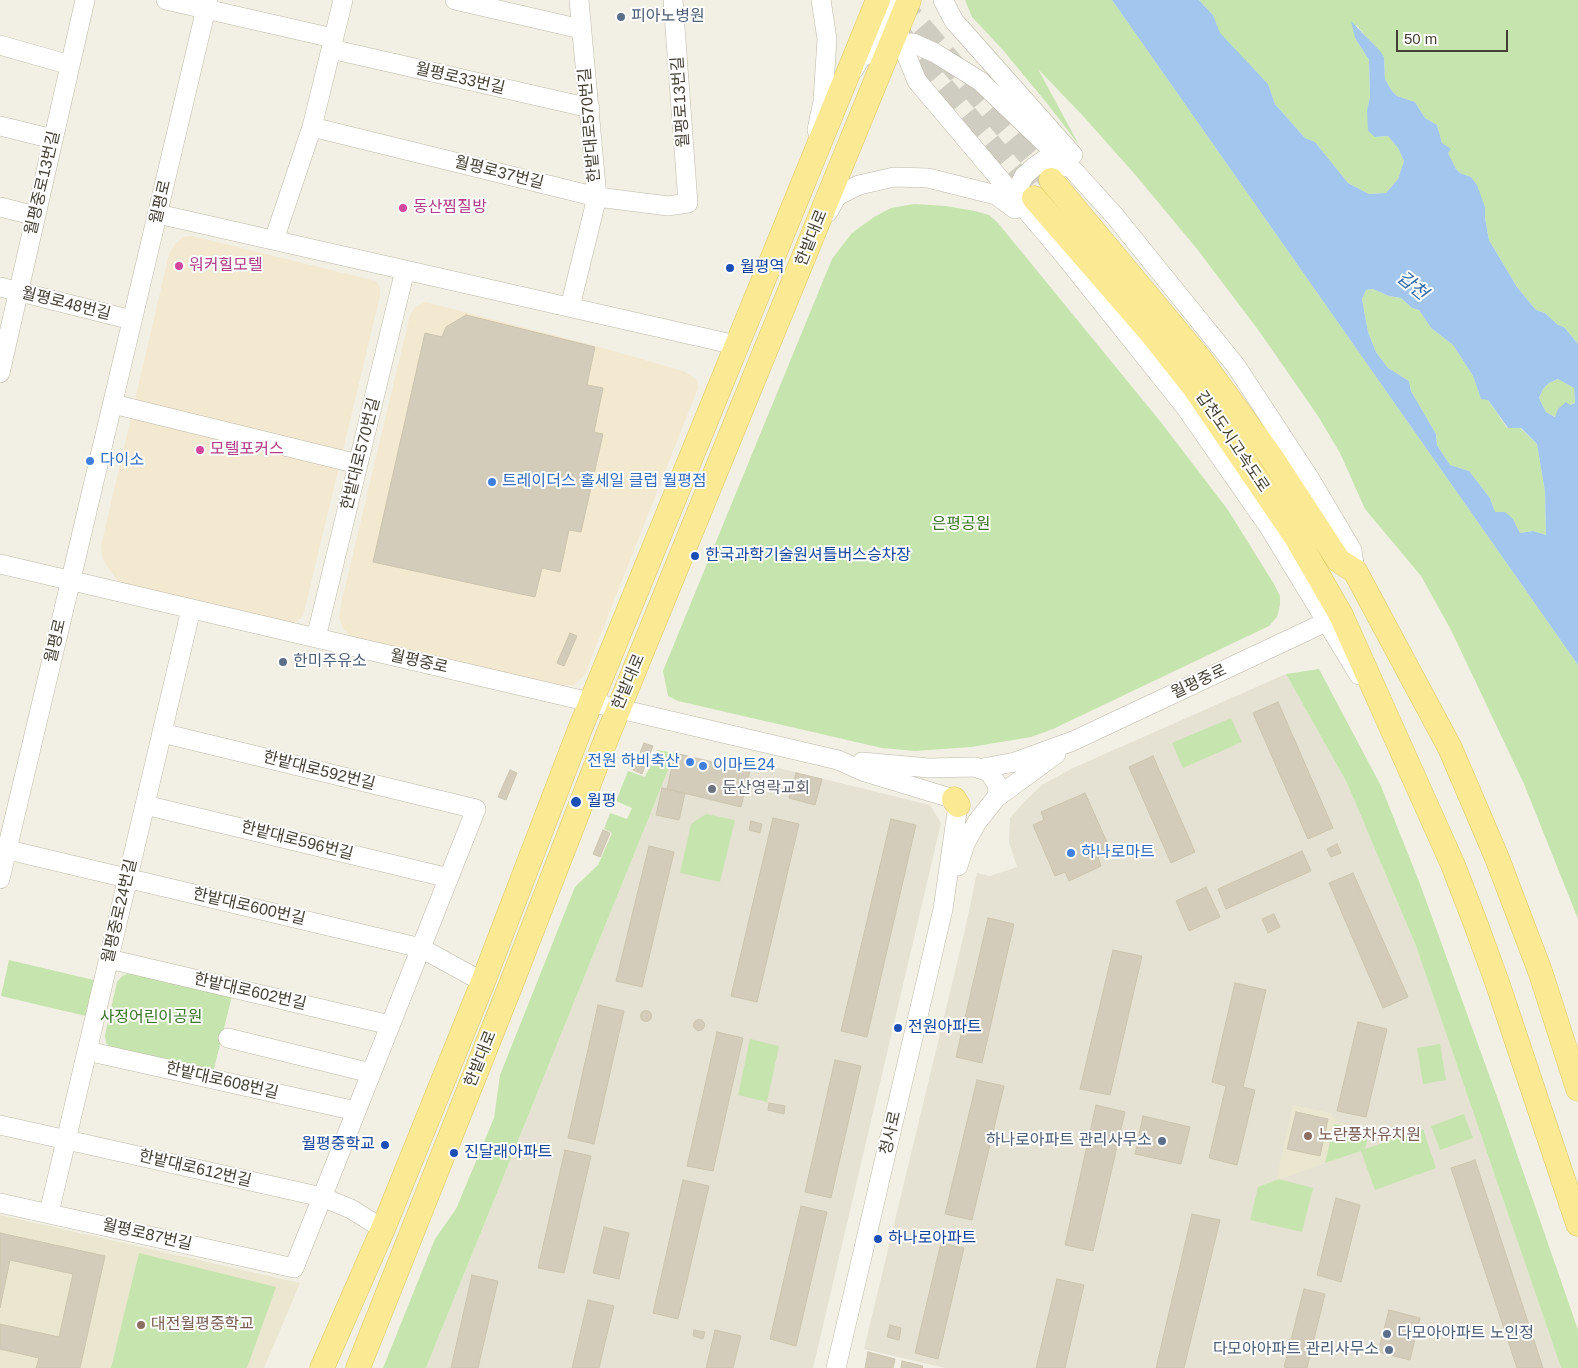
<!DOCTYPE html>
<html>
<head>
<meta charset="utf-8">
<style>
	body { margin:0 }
	#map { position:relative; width:1578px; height:1368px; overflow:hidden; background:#f2efe4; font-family:Arial,sans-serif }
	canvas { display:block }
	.scale { position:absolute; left:1396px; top:30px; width:112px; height:22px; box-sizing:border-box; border:2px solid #443f34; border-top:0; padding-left:6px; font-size:15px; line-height:18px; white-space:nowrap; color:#443f34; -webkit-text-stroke:4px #fff; paint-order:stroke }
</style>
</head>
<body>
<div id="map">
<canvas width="1578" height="1368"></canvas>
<div class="scale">50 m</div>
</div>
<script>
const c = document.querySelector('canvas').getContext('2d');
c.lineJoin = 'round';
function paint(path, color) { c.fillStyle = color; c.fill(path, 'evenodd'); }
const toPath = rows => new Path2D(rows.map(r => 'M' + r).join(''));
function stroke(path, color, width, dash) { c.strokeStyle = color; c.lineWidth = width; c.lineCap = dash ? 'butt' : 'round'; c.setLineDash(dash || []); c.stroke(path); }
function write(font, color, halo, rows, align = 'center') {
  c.font = font + ' Arial,"Noto Sans KR",sans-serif'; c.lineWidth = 4; c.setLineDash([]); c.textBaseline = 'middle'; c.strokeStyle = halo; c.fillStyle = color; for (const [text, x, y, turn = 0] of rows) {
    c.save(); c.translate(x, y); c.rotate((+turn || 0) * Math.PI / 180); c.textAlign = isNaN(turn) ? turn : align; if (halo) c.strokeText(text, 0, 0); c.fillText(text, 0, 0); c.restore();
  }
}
const residential = toPath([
	[1286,674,1347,783,1416,946,1561,1368,945,1368,864,1349,964,934,977,873,990,876,1017,867,1009,842,1010,818,1025,801,1042,785,1073,768],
	[675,753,750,771,779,768,930,805,941,823,813,1368,426,1368]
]);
const commercial = toPath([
	[192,236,376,281,380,287,380,296,303,616,299,620,292,623,122,584,116,579,103,560,101,546,169,254,175,244,183,237],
	[426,302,603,348,683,371,696,379,698,388,585,674,574,685,558,685,353,638,344,630,339,618,342,600,410,315,416,306]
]);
const education = toPath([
	[1293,1105,1330,1113,1339,1123,1369,1129,1364,1149,1276,1181],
	[0,1215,300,1283,264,1368,0,1368]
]);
const green = toPath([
	[965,0,1112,0,1578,665,1578,919,1524,784,1451,630,1421,576,1365,509,1340,453,1318,416,1259,331,1197,249,1138,178,1084,117,1038,69,1079,145,1046,102,1002,49,972,17],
	[1199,0,1578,0,1578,344,1564,327,1558,325,1545,313,1536,310,1517,287,1489,240,1485,218,1485,207,1471,177,1460,173,1456,169,1442,143,1437,125,1425,118,1415,102,1397,96,1392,91,1385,79,1384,57,1356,25,1355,38,1369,60,1370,97,1367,111,1375,137,1388,136,1398,148,1404,161,1398,179,1386,193,1369,194,1348,183,1315,142,1305,138,1275,104,1268,84,1219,33,1213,15],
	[914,204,946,206,975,211,989,215,998,223,1160,421,1228,510,1274,584,1280,596,1280,605,1277,617,1269,626,1053,729,1031,737,971,747,915,751,882,748,678,701,668,696,663,671,832,259,852,233,874,217,891,208],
	[1373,289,1389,296,1401,298,1412,308,1419,310,1431,328,1453,345,1473,376,1481,398,1488,400,1507,428,1520,428,1537,444,1545,492,1546,535,1533,531,1520,533,1513,519,1495,512,1490,498,1469,471,1450,465,1437,445,1436,434,1411,391,1409,381,1388,368,1376,352,1368,332,1362,299,1366,290],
	[1558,379,1574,388,1575,403,1570,405,1556,417,1546,412,1539,398,1543,389,1549,383],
	[1319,669,1381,786,1420,884,1500,1105,1578,1330,1578,1368,1561,1368,1416,946,1347,783,1286,674],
	[1231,718,1242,742,1183,768,1172,743],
	[657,750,675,753,426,1368,383,1368,435,1239,456,1209,494,1118,500,1075,575,887,598,865,612,833,604,829,610,813,627,819,632,808,616,801,628,771,645,777],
	[706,814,735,820,720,882,680,873,691,824],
	[9,960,98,981,90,1017,1,996],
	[130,973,232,996,213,1073,113,1049,106,1043,105,1035,117,982,122,976],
	[750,1039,779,1046,767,1102,738,1095],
	[1440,1044,1446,1080,1423,1084,1417,1048],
	[1464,1114,1473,1138,1440,1150,1431,1126],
	[1334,1124,1369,1131,1365,1149,1423,1129,1436,1168,1375,1190,1361,1151,1325,1163],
	[1279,1179,1313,1188,1302,1232,1250,1220,1258,1187],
	[139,1253,276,1287,247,1368,111,1368]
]);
const water = toPath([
	[1112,0,1199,0,1213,15,1220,33,1268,84,1275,104,1305,138,1315,142,1348,183,1369,194,1386,193,1398,179,1404,161,1398,148,1388,136,1375,137,1368,131,1367,110,1370,97,1369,60,1355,38,1351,21,1380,51,1384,57,1385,79,1392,91,1397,96,1415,102,1425,118,1437,125,1442,143,1451,149,1448,153,1456,169,1460,173,1471,177,1477,185,1485,207,1485,218,1489,240,1517,287,1536,310,1545,313,1558,325,1564,327,1578,344,1578,665],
	[1373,289,1389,296,1401,298,1412,308,1419,310,1431,328,1453,345,1473,376,1481,399,1488,400,1508,428,1521,428,1537,444,1545,492,1546,535,1533,531,1520,533,1513,519,1505,512,1495,512,1490,498,1469,471,1450,465,1437,445,1436,434,1411,391,1409,381,1388,368,1376,352,1368,332,1362,299,1366,290],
	[1558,379,1574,388,1575,403,1570,405,1566,402,1558,409,1555,417,1546,412,1539,398,1543,389,1549,383]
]);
const building = toPath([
	[466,315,595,347,587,385,603,388,594,432,603,434,581,532,569,530,560,572,542,568,535,597,373,562,425,333,442,337,446,327,466,315],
	[570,633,577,636,564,666,557,663,570,633],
	[1278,702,1333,828,1308,839,1253,713,1278,702],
	[644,743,653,746,642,774,633,770,644,743],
	[675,753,750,771,741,807,667,789,675,753],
	[1153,756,1195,852,1171,863,1129,767,1153,756],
	[510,770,517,773,506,800,498,797,510,770],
	[796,773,822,779,815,805,789,798,796,773],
	[662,788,685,793,679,820,656,815,662,788],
	[1085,793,1111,851,1098,857,1101,866,1069,881,1065,872,1055,876,1033,825,1044,820,1041,812,1085,793],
	[773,818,799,824,757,1002,731,996,773,818],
	[891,819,916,825,867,1037,841,1031,891,819],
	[751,821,762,824,760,833,749,830,751,821],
	[603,830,610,833,600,857,593,854,603,830],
	[1337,844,1341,853,1331,857,1327,849,1337,844],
	[649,846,674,852,642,987,616,981,649,846],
	[1302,851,1311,871,1226,909,1218,889,1302,851],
	[1353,873,1408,997,1383,1008,1329,883,1353,873],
	[1206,887,1220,917,1189,931,1176,901,1206,887],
	[1274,914,1280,927,1268,933,1262,919,1274,914],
	[988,918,1014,924,982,1063,956,1057,988,918],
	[1113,950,1142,956,1110,1095,1080,1089,1113,950],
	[1235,983,1266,990,1243,1087,1255,1090,1237,1165,1209,1158,1226,1086,1212,1082,1235,983],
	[598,1005,624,1011,594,1144,568,1138,598,1005],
	'640.5 1016a5.5 5.5 0 1 1 11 0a5.5 5.5 0 1 1-11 0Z',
	'693.5 1025a5.5 5.5 0 1 1 11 0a5.5 5.5 0 1 1-11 0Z',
	[1358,1022,1387,1029,1366,1117,1337,1111,1358,1022],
	[717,1032,743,1038,713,1171,687,1166,717,1032],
	[835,1060,861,1066,831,1198,805,1192,835,1060],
	[977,1080,1004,1086,972,1220,945,1214,977,1080],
	[769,1103,785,1106,784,1114,768,1110,769,1103],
	[1096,1105,1125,1112,1093,1251,1065,1245,1096,1105],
	[1296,1112,1328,1119,1320,1156,1287,1149,1296,1112],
	[1143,1116,1190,1127,1181,1164,1135,1154,1143,1116],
	[565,1150,591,1156,564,1273,538,1268,565,1150],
	[1475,1160,1543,1368,1517,1368,1451,1168,1475,1160],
	[683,1180,709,1186,678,1319,653,1313,683,1180],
	[1336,1198,1360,1205,1341,1282,1317,1275,1336,1198],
	[801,1206,827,1212,796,1346,770,1339,801,1206],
	[1192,1214,1220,1220,1184,1368,1156,1368,1192,1214],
	[604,1227,629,1233,619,1279,593,1273,604,1227],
	[0,1233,105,1256,80,1368,36,1368,39,1358,0,1349,0,1324,59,1337,73,1274,10,1260,0,1308,0,1233],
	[941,1243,964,1248,938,1359,915,1353,941,1243],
	[472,1275,498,1281,478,1368,451,1368,472,1275],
	[1057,1279,1084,1285,1065,1368,1036,1368,1057,1279],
	[1304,1289,1325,1294,1307,1368,1287,1368,1284,1367,1304,1289],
	[588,1300,614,1306,599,1368,572,1368,588,1300],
	[1389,1310,1420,1318,1410,1360,1378,1352,1389,1310],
	[890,1325,901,1328,899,1340,887,1337,890,1325],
	[694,1330,705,1332,703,1339,693,1336,694,1330],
	[715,1330,741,1336,733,1368,706,1368,715,1330],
	[868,1352,895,1359,893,1368,865,1368,868,1352],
	[902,1361,923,1366,922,1368,901,1368,902,1361]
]);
const majorTunnel = toPath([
	[897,0,1051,180],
	[897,32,1034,198]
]);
const minor = toPath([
	[166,0,333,38],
	[455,0,581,29],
	[896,0,898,29,901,42,917,81,1064,255,1186,408,1269,527,1359,675],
	[943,0,954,21,1073,155],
	[0,45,70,65],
	[331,49,590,108],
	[881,56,885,0],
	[854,69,860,59,873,49,888,43,913,43,935,53,980,81,1075,172,1114,215,1236,366,1310,479,1352,550,1355,571],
	[0,126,53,139],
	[312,127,597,197,668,206,688,203,673,0],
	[817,130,823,101,827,39,821,0],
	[1022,205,1018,188,1024,176,1034,167,1044,160,1056,161,1067,167],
	[0,207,36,216],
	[828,212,837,196,859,185,894,177,928,178,996,195,1015,209],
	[158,214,736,345],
	[274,240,312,127,343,0],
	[0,287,132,320],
	[570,307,597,197,579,0],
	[0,373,85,0],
	[113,404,358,464],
	[0,564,838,760,865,772,954,799],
	[316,638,405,270],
	[862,762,929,768,975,767,989,772,997,784,998,791,996,798,977,822,965,844,958,866],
	[983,768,1015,762,1073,741,1326,622],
	[996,798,1056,754],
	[145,805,449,878],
	[0,848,421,948,483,982],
	[0,879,208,0],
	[109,959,390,1025],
	[228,1038,371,1073],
	[87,1051,356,1111],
	[0,1125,322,1197,351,1209,383,1229],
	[0,1203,294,1268,476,809,162,733],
	[49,1213,191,609],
	[836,1368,943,909,958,805]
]);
const major = toPath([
	[1051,180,1200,359,1272,458,1339,561,1355,571,1450,748,1497,858,1540,971,1578,1089],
	[1034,198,1152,334,1194,387,1296,537,1341,615,1453,865,1475,922,1497,982,1578,1224],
	[954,799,958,805],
	[322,1368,383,1229,483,982,580,729,878,0],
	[358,1368,510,987,607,737,909,0]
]);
const markers = [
	[621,17,5,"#5c6f8a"],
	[403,208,5,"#d1479c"],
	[179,266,5,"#d1479c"],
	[730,268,5,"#1a4fb4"],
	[200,450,5,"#d1479c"],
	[90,461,5,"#3f7fe0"],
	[492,482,5,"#3f7fe0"],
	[695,556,5,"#1a4fb4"],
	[283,662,5,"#5c6f8a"],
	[690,762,5,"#3f7fe0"],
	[703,766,5,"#3f7fe0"],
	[712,789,5,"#6b7280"],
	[576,802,6,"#1a4fb4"],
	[1071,853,5,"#3f7fe0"],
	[898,1028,5,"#1a4fb4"],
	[1308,1136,5,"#8d6e63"],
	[1162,1141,5,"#5c6f8a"],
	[385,1145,5,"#1a4fb4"],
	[454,1153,5,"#1a4fb4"],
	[878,1239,5,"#1a4fb4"],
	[141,1325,5,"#8d6e63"],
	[1387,1334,5,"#5c6f8a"],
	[1389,1350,5,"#5c6f8a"]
];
const serviceNames = [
	["피아노병원",631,17],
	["한미주유소",293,662],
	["하나로아파트 관리사무소",1152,1141,"right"],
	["다모아아파트 노인정",1397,1334],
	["다모아아파트 관리사무소",1379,1350,"right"]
];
const streetNames = [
	["월평로33번길",460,79,13],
	["월평로13번길",681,102,-94],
	["한밭대로570번길",590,125,-95],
	["월평로37번길",499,173,14],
	["월평중로13번길",43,183,-77],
	["월평로",161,202,-77],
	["한밭대로",812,238,-68],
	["월평로48번길",66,304,14],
	["갑천도시고속도로",1232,442,56],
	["한밭대로570번길",361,454,-76],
	["월평로",56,641,-77],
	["월평중로",419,662,13],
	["한밭대로",629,682,-67],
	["월평중로",1199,682,-25],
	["한밭대로592번길",319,771,14],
	["한밭대로596번길",297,841,14],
	["한밭대로600번길",249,907,13],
	["월평중로24번길",120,911,-77],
	["한밭대로602번길",250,992,13],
	["한밭대로",481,1059,-68],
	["한밭대로608번길",222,1081,13],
	["청사로",891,1133,-77],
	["한밭대로612번길",195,1169,13],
	["월평로87번길",147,1235,13]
];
const hotelNames = [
	["동산찜질방",413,208],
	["워커힐모텔",189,266],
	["모텔포커스",210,450]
];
const transitNames = [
	["월평역",740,268],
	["한국과학기술원셔틀버스승차장",705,556],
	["월평",587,802],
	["전원아파트",908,1028],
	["월평중학교",375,1145,"right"],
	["진달래아파트",464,1153],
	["하나로아파트",888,1239]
];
const shopNames = [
	["다이소",100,461],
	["트레이더스 홀세일 클럽 월평점",502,482],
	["전원 하비축산",680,762,"right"],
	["이마트24",713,766],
	["하나로마트",1081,853]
];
const parkNames = [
	["은평공원",961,525],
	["사정어린이공원",151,1018]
];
const worshipNames = [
	["둔산영락교회",722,789]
];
const educationNames = [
	["노란풍차유치원",1318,1136],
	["대전월평중학교",151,1325]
];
const waterNames = [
	["갑천",1412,286,39]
];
paint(residential, '#e5e2d3');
paint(commercial, '#f3e8d0');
paint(education, '#eae6cf');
paint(green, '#c6e5ae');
paint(water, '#a2c6ed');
paint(building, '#d3ccba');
stroke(building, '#cdc5ae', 1);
stroke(majorTunnel, '#cfccc1', 24, [24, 12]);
stroke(minor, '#bdb8a7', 20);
stroke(major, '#dfc865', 25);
stroke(minor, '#fff', 19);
stroke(major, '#fbe994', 24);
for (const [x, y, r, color] of markers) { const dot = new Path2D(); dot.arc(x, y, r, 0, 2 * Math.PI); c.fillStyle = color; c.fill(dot); stroke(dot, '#fff', 2); }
write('16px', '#4e5e75', '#fff', serviceNames, 'left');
write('16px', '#443f34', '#fff', streetNames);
write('16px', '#b23c85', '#fff', hotelNames, 'left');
write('16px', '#164399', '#fff', transitNames, 'left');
write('16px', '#366cbe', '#fff', shopNames, 'left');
write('16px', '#3d732a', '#fff', parkNames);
write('16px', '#5b616d', '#fff', worshipNames, 'left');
write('16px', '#785e54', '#fff', educationNames, 'left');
write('italic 18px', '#326aab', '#fff', waterNames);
</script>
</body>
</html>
